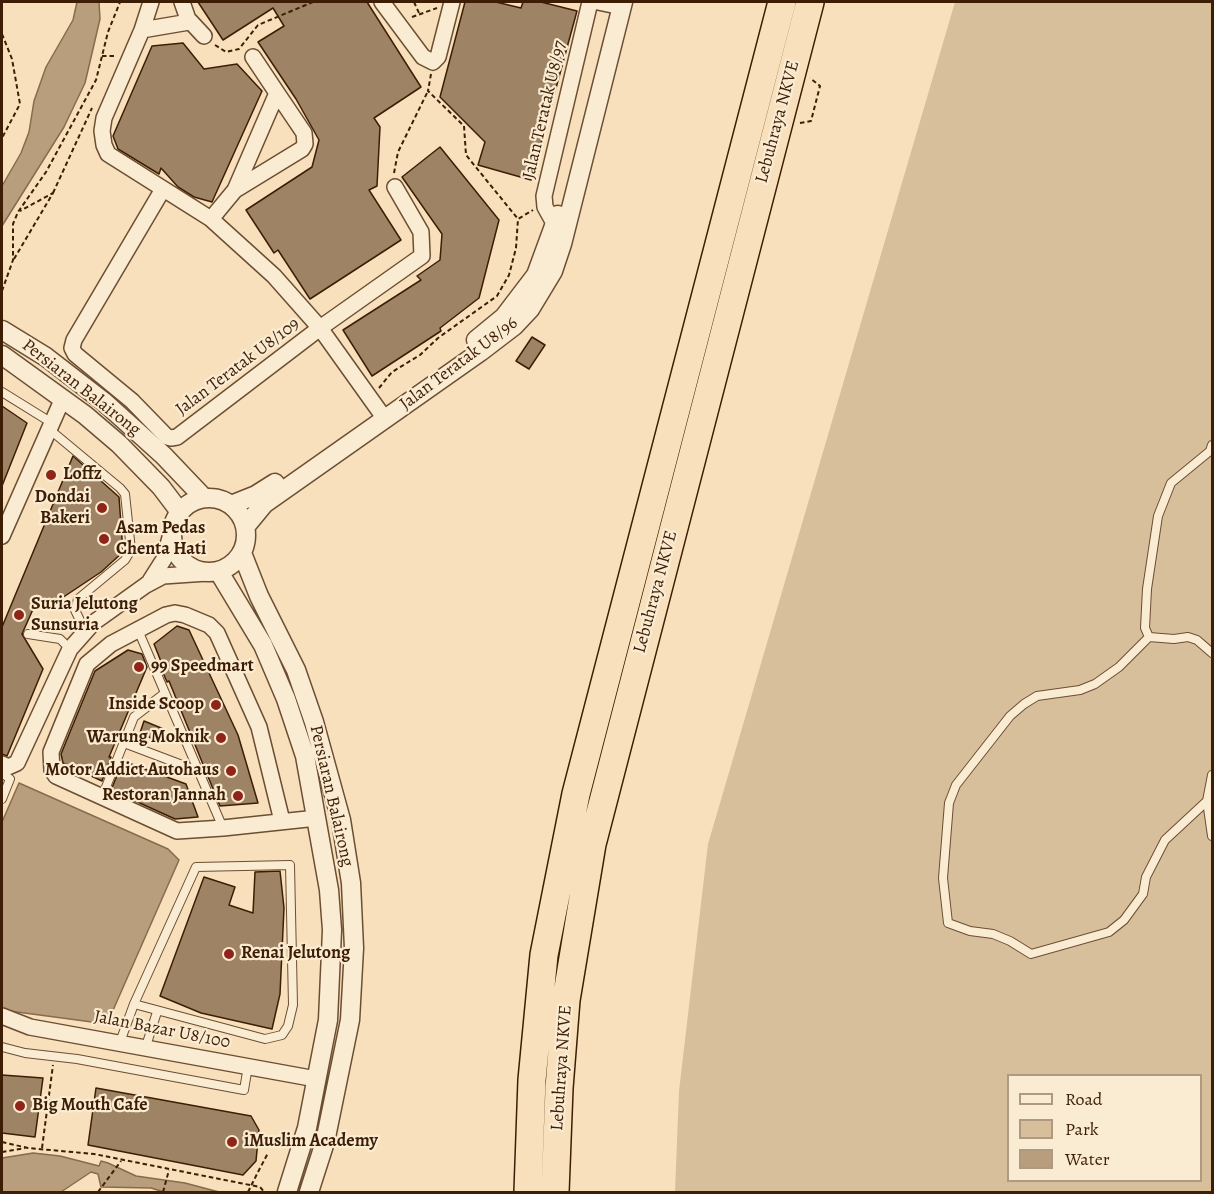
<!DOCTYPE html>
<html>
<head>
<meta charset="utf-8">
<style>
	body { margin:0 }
	#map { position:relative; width:1214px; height:1194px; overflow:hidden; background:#f7e0bb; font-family:Alegreya,serif }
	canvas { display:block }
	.frame { position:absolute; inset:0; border:3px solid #3d1e05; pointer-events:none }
	.legend { position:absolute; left:1007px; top:1074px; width:195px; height:108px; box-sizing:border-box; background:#faebd3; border:2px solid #ae9981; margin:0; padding:8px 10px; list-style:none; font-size:18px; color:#3d1e05 }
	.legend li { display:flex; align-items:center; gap:12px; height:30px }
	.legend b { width:30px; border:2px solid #ae9981 }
</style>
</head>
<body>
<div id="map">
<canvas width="1214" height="1194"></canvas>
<div class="frame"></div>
<ul class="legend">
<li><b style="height:8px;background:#faebd3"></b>Road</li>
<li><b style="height:16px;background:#d7bf9c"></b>Park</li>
<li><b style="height:16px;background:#b89e7d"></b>Water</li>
</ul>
</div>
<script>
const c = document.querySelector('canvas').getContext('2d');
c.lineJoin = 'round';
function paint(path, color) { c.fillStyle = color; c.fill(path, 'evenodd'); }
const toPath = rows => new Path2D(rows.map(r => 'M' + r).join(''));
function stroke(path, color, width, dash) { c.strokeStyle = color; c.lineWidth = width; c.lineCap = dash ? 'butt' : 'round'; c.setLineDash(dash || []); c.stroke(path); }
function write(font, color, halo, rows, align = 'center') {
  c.font = font + ' Alegreya,serif'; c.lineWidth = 4.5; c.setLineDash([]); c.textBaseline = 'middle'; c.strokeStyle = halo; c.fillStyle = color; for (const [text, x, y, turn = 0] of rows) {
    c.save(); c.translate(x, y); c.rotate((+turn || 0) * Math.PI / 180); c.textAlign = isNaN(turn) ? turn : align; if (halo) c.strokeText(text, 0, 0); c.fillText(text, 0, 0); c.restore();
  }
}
const green = toPath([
	[955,2,1212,2,1212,1192,675,1192,679,1091,708,844],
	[1008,1076,1200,1076,1200,1180,1008,1180]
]);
const water = toPath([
	[77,2,99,2,100,19,85,83,64,127,2,226,2,186,21,153,29,132,34,101,46,67,73,20,77,2],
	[19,783,168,849,179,860,107,1024,2,1010,2,822,19,783],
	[33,1153,60,1156,99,1166,101,1161,108,1163,136,1176,185,1183,219,1192,164,1192,151,1188,101,1187,98,1174,91,1172,61,1192,2,1192,2,1158,33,1153]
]);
const building = toPath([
	[198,2,367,2,421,87,374,118,380,127,377,186,369,190,401,240,310,299,278,250,274,253,246,210,312,167,319,140,296,99,258,42,284,26,273,8,223,40,198,2],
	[465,2,496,2,521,8,523,2,541,2,577,11,531,180,478,165,485,142,440,97,465,2],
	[183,43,204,69,237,64,262,91,212,202,194,197,178,187,161,168,159,174,118,149,113,136,152,46,183,43],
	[440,147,499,220,479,298,440,328,441,331,372,376,343,330,421,280,417,276,440,260,442,234,402,177,440,147],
	[532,337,545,345,529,369,516,361,532,337],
	[2,406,27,423,2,486,2,406],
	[73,456,119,497,123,552,101,572,53,604,38,598,22,634,43,669,7,756,2,754,2,627,73,456],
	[177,626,189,630,238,735,258,803,220,806,169,681,167,682,161,668,162,664,154,644,177,626],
	[128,650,142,654,147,667,109,757,111,757,102,781,63,763,61,754,95,671,128,650],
	[144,721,166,730,160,742,140,733,144,721],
	[123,761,186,784,198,817,175,819,111,790,123,761],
	[280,871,284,908,280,994,272,1029,201,1013,160,996,204,877,235,887,229,905,253,913,255,872,280,871],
	[2,1075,43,1078,35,1137,2,1133,2,1075],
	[96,1088,251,1116,259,1130,256,1161,243,1175,88,1145,96,1088]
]);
const path = toPath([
	[414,2,419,13],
	[412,17,437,8],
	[2,34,12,59,20,104,2,138],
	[215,45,226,52,239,49,258,25,313,2],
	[102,56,116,56],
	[431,74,428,91,464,126,466,155,518,219],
	[800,123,811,121,820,86,810,78],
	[394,173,398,152,428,91],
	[53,193,92,108],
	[14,259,53,193,20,211],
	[2,291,13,260,13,224,18,212,46,172,96,80,108,32,120,2],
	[379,388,392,372,420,355,438,338,497,296,509,275,516,248,518,219,533,210],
	[2,1142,28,1148,94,1154,260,1187,264,1192],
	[42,1148,53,1065],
	[2,1152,25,1148],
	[258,1172,268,1153],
	[79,1192,93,1192],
	[98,1192,121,1161],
	[163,1192,169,1170]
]);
const service = toPath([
	[2,392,52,423],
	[49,429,120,488,125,494,131,550,125,560,78,599,75,610,85,631],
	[1212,445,1210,451,1171,483,1158,516,1147,589,1145,628,1149,637,1174,639,1188,637,1197,640,1212,653],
	[138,630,223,828],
	[28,634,60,639,70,649],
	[1149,637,1119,667,1095,684,1080,690,1037,696,1024,704,1010,716,956,785,949,803,943,878,948,923,970,931,993,934,1010,941,1031,954,1109,932,1124,920,1143,894,1146,877,1165,840,1207,801],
	[124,743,198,771],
	[2,773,10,779,2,799],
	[1212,775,1207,801,1212,836],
	[102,797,134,717,165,693],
	[290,865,293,1005,288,1026,282,1035,265,1039,134,1004,196,867,290,865],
	[120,1042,134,1004],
	[146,1046,157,1012],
	[2,1047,25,1053,77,1059,244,1090,248,1066]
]);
const minor = toPath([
	[151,2,142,30,104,118,102,131,104,145,108,154,211,219,274,276,320,328,385,419],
	[382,2,423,57,433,62,438,57,452,2],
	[598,2,622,7],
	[190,21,204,36],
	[142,30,189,22,182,2],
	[253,57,277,93],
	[163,189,74,340,72,348,75,354,132,401,167,437,171,438,177,437,320,328,422,256,421,232,395,187],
	[211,219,235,190,277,93,304,133,305,144,302,149,235,190],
	[555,225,545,207,544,196,590,2],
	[2,536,63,398],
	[150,581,164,559,171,534],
	[2,764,8,767,17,763,70,649,93,623,146,585,163,576,207,573],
	[282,821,259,727,217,633,209,625,185,615,175,613,166,615,111,644,87,664,51,752,52,770,56,776,177,831,223,828,317,818],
	[2,1016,30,1027,316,1079]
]);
const tertiary = toPath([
	[2,330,46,357,103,401,164,456,204,498],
	[476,340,504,317,536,275,558,215],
	[2,355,85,415,119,444,161,487,180,512],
	'172 535a37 37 0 1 1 74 0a37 37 0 1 1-74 0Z',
	[231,505,256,495,275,483],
	[245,527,264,504,480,352,514,326,530,309,553,271,562,244,623,2],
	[242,553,259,596,296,670,314,722,341,820,351,883,354,948,350,1020,325,1142,309,1192],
	[219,572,263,645,286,699,305,756,329,890,332,930,328,1020,307,1128,287,1192]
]);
const motorway = toPath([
	[528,1192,532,1080,544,955,576,794,782,2],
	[555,1192,559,1088,566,1000,592,844,810,2]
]);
const pathBridge = toPath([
	[248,1192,258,1172]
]);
const markers = [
	[51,475,6,"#8f2418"],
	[102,508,6,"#8f2418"],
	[104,539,6,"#8f2418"],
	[19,615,6,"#8f2418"],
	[139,667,6,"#8f2418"],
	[216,705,6,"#8f2418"],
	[221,738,6,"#8f2418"],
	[231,771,6,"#8f2418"],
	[238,796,6,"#8f2418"],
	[229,954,6,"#8f2418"],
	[20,1106,6,"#8f2418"],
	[232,1142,6,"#8f2418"]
];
const streetNames = [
	["Jalan Teratak U8/97",545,110,-77],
	["Lebuhraya NKVE",778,122,-75],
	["Jalan Teratak U8/96",459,364,-37],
	["Jalan Teratak U8/109",238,367,-37],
	["Persiaran Balairong",81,388,38],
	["Lebuhraya NKVE",656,592,-75],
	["Persiaran Balairong",331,796,77],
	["Jalan Bazar U8/100",162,1030,11],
	["Lebuhraya NKVE",562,1068,-86]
];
const poiNames = [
	["Loffz",63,475],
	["Dondai",90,498,"right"],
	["Bakeri",90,519,"right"],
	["Asam Pedas",116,529],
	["Chenta Hati",116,550],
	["Suria Jelutong",31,605],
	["Sunsuria",31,626],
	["99 Speedmart",151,667],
	["Inside Scoop",204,705,"right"],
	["Warung Moknik",209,738,"right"],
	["Motor Addict Autohaus",219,771,"right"],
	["Restoran Jannah",226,796,"right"],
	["Renai Jelutong",241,954],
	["Big Mouth Cafe",32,1106],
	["iMuslim Academy",244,1142]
];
paint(green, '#d7bf9c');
paint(water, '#b89e7d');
stroke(water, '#876b4d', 1.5);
paint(building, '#9e8364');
stroke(building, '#3d1e05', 1.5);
stroke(service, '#6c4e32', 10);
stroke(minor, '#6c4e32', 18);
stroke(tertiary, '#6c4e32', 21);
stroke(motorway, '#3d1e05', 30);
stroke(path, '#3d1e05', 2, [4.5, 3]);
stroke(service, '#faebd3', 8);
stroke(minor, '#faebd3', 15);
stroke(tertiary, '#faebd3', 18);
stroke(motorway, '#f7e0bb', 27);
stroke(pathBridge, '#3d1e05', 2, [4.5, 3]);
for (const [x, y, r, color] of markers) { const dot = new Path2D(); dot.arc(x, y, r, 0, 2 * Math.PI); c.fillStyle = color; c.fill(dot); stroke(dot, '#faebd3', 2); }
write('18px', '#3d1e05', '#faebd3', streetNames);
write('bold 18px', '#3d1e05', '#faebd3', poiNames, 'left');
</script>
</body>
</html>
